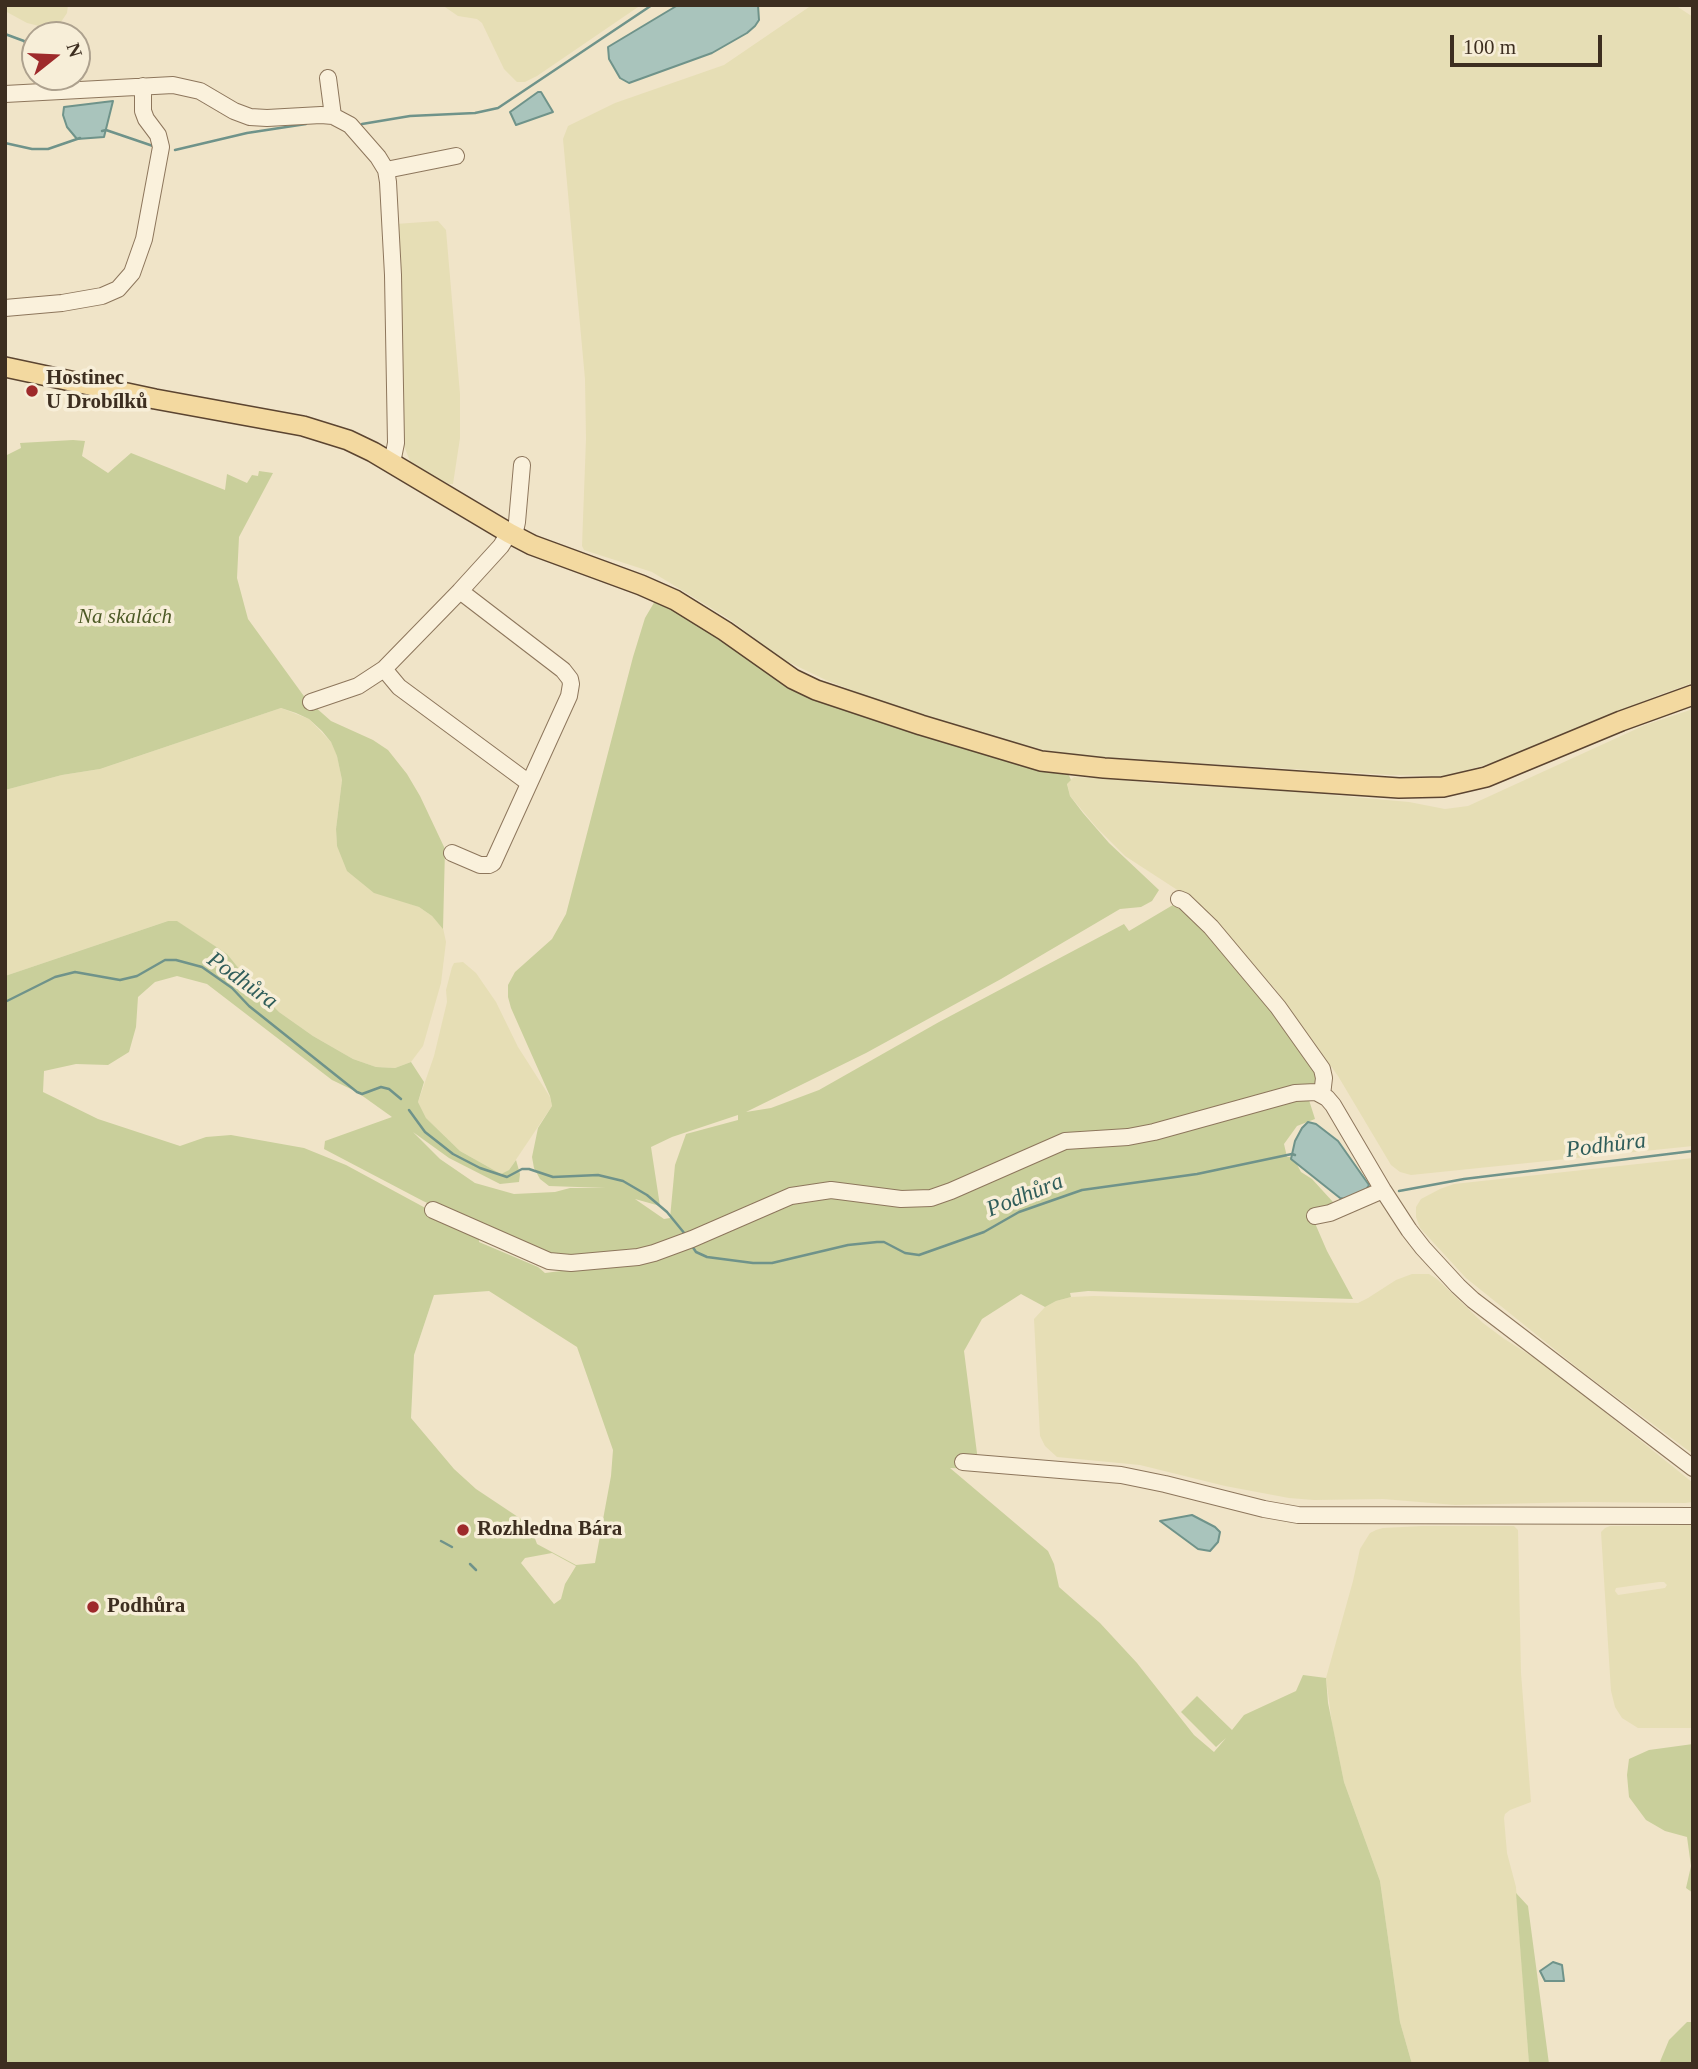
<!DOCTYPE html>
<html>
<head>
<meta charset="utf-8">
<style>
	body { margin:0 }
	#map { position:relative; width:1698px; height:2069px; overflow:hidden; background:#f0e4c8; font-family:"Times New Roman",serif }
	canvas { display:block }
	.frame { position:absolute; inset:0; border:7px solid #3d2e20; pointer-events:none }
	.north { position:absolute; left:21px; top:21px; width:70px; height:70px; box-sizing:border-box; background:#f7eed8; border:2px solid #ada18e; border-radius:50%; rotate:72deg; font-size:19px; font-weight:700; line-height:28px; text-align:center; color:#3d2e20 }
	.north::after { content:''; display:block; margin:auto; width:24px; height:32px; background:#9e2a2b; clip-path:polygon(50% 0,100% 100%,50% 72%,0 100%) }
	.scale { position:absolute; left:1450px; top:35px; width:152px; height:32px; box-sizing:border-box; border:4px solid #3d2e20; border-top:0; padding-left:9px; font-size:21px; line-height:24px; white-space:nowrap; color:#3d2e20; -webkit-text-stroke:5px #f7eed8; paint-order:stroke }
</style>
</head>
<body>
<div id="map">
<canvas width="1698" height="2069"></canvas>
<div class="frame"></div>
<div class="north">N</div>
<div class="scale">100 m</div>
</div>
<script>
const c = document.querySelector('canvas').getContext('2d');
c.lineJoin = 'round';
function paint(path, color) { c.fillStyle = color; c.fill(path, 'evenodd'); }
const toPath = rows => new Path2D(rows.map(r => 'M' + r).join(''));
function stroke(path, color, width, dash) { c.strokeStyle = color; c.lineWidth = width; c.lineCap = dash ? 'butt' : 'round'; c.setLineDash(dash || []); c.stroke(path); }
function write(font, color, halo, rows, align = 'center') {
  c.font = font + ' "Times New Roman",serif'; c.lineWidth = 7; c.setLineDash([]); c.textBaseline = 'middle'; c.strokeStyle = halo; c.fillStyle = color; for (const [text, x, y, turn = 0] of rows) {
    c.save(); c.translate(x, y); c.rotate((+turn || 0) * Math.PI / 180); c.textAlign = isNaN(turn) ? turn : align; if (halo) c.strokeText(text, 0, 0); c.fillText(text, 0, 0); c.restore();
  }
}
const farmland = toPath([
	[5,5,68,5,67,13,61,22,47,28,27,23,5,11],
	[442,5,641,5,537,76,525,82,517,82,504,69,482,23,477,19,458,16],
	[812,5,1675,5,1693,17,1693,683,1659,695,1499,761,1464,771,1464,774,1444,776,1390,775,1096,757,1044,750,983,734,890,705,828,681,782,659,729,619,652,572,584,550,582,546,586,439,585,379,563,139,568,126,615,103,724,65],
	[438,221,446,230,460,394,460,438,453,484,449,484,412,466,402,441,396,224],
	[281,708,309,719,331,742,337,755,342,780,336,829,337,846,399,900,419,907,432,916,443,928,446,942,441,983,423,1046,411,1062,395,1068,376,1067,353,1059,313,1036,279,1012,249,981,226,954,176,921,168,921,5,976,5,790,62,775,100,769],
	[1693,709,1693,1146,1411,1175,1400,1172,1391,1165,1338,1076,1276,990,1213,920,1182,893,1125,856,1097,828,1070,796,1067,783,1074,777,1115,779,1159,784,1288,791,1409,802,1445,809,1468,806,1645,725],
	[463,962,476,973,496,1002,518,1047,550,1097,552,1106,509,1170,501,1174,460,1151,426,1118,418,1102,434,1056,447,1002,446,990,452,967,454,963],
	[1693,1158,1693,1454,1584,1373,1466,1278,1420,1228,1416,1217,1416,1207,1421,1199,1440,1189,1454,1184],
	[1412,1274,1429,1274,1437,1279,1483,1323,1503,1338,1550,1368,1682,1474,1693,1483,1693,1502,1685,1503,1582,1502,1455,1505,1383,1499,1314,1500,1289,1498,1225,1486,1140,1465,1057,1457,1045,1446,1040,1436,1034,1319,1045,1307,1056,1301,1071,1297,1094,1296,1358,1303,1368,1298,1396,1280],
	[1693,1525,1693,1728,1638,1728,1622,1718,1615,1707,1611,1691,1601,1532,1605,1528,1610,1526],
	[1659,1582,1664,1582,1667,1585,1665,1588,1618,1595,1615,1591,1616,1588],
	[1422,1526,1514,1526,1518,1530,1521,1673,1531,1802,1510,1810,1505,1814,1504,1818,1507,1853,1516,1887,1529,2064,1412,2064,1400,2022,1380,1881,1344,1782,1332,1724,1326,1678,1353,1581,1360,1549,1370,1533,1376,1530,1383,1528]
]);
const green = toPath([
	[73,440,85,441,82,456,108,473,131,453,225,490,227,474,247,483,252,475,258,476,259,471,273,473,239,537,237,578,248,619,306,699,331,721,373,740,388,750,407,774,420,796,445,849,443,929,432,916,419,907,374,893,347,871,337,846,336,829,342,780,337,756,331,742,322,731,309,719,296,713,281,708,100,769,62,775,5,790,5,456,21,448,20,443],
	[663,598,780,672,1067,771,1071,780,1067,784,1070,796,1083,813,1109,843,1159,890,1152,901,1141,907,1120,909,1001,979,866,1053,746,1112,771,1108,819,1090,939,1022,1124,924,1129,931,1178,902,1206,927,1318,1071,1315,1099,1309,1100,1315,1119,1297,1126,1284,1144,1287,1157,1293,1157,1301,1172,1312,1179,1333,1202,1332,1207,1311,1214,1327,1251,1353,1299,1088,1291,1070,1293,1071,1297,1056,1301,1045,1307,1021,1294,982,1319,964,1351,979,1469,950,1468,1048,1551,1054,1564,1059,1587,1100,1623,1137,1663,1194,1735,1214,1752,1226,1738,1216,1747,1181,1712,1197,1696,1232,1730,1244,1715,1296,1691,1303,1675,1326,1678,1328,1703,1344,1782,1380,1881,1400,2022,1412,2064,5,2064,5,976,168,921,177,921,227,954,249,981,279,1012,313,1036,353,1059,376,1067,395,1068,411,1062,424,1082,418,1102,426,1118,460,1151,501,1174,509,1170,516,1160,520,1174,519,1182,500,1184,449,1158,413,1132,440,1159,475,1183,514,1194,555,1192,570,1188,606,1188,549,1186,540,1179,534,1168,532,1157,538,1128,552,1106,550,1096,511,1008,508,997,508,985,515,972,552,939,566,914,633,657,645,618,655,601],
	[177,976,207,984,332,1080,357,1092,392,1117,325,1141,324,1149,423,1201,471,1223,562,1258,656,1251,648,1260,545,1273,538,1267,479,1242,479,1237,346,1165,304,1148,231,1135,206,1137,180,1146,98,1119,43,1092,44,1071,76,1064,108,1065,129,1052,136,1027,138,997,155,982],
	[738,1115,738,1120,686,1134,675,1165,670,1218,664,1219,635,1199,660,1206,651,1147,672,1137],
	[489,1291,577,1347,613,1450,611,1476,595,1563,576,1565,537,1544,530,1525,476,1489,454,1469,411,1418,414,1355,434,1295],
	[552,1553,576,1566,565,1584,561,1599,554,1604,521,1563,525,1558],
	[1693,1744,1693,1893,1686,1888,1691,1866,1687,1837,1665,1831,1646,1820,1629,1797,1627,1775,1629,1759,1649,1750],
	[1516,1893,1528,1906,1549,2064,1529,2064],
	[1687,2022,1693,2022,1693,2064,1659,2064,1669,2040]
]);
const water = toPath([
	[678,5,758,5,759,20,755,26,747,33,712,53,629,83,620,78,609,59,608,47,678,5],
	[538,92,541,92,553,112,516,125,510,112,538,92],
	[113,101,104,137,77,139,67,127,63,115,64,107,113,101],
	[1308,1122,1316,1124,1338,1141,1369,1185,1364,1193,1345,1199,1340,1198,1291,1159,1295,1141,1302,1128,1308,1122],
	[1192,1515,1215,1527,1220,1532,1218,1542,1210,1551,1198,1549,1160,1521,1192,1515],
	[1553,1962,1562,1965,1564,1981,1545,1981,1540,1971,1553,1962]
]);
const stream = toPath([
	[5,34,24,41,35,57],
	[362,124,410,116,475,113,498,108,652,5],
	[102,131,106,130,153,146],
	[5,143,32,149,48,149,80,138],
	[175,150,247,133,306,124],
	[5,1002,55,977,75,972,120,980,137,976,165,960,176,960,202,967,232,988,249,1006,357,1092,362,1094,381,1087,389,1089,401,1099],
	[409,1110,425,1132,453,1154,480,1168,507,1177,522,1169,529,1169,553,1177,598,1175,623,1181,647,1195,667,1212,685,1234],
	[1399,1191,1464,1179,1693,1151],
	[692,1246,696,1252,707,1257,753,1263,772,1263,848,1245,877,1242,884,1242,905,1253,919,1255,984,1232,1019,1212,1082,1190,1197,1174,1292,1154,1295,1155],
	[441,1541,452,1547],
	[470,1564,476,1570]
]);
const minor = toPath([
	[328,78,333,116],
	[5,94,173,85,200,91,234,111,250,117,267,118,321,115,333,116,350,125,378,157,386,170,388,182,393,275,396,443,392,463],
	[386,170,456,156],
	[5,308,62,303,102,296,118,289,132,273,144,239,161,147,158,135,146,119,143,111,143,86],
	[514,536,517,522,522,465],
	[384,669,399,687,529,783],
	[311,702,358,686,384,669,460,591,501,546,509,533],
	[452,853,480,865,489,865,493,863,569,696,571,684,570,679,563,670,460,591],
	[1179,899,1184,901,1211,927,1278,1007,1322,1069,1324,1078,1322,1095],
	[433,1210,549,1261,571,1263,638,1257,654,1253,692,1239,791,1196,831,1190,901,1199,931,1198,951,1191,1065,1141,1128,1137,1154,1132,1295,1093,1316,1092,1327,1098,1333,1105,1383,1190,1409,1230,1423,1248,1458,1286,1473,1300,1693,1468],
	[1315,1216,1330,1213,1383,1190],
	[963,1462,1121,1475,1165,1484,1264,1509,1298,1515,1693,1516]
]);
const major = toPath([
	[5,367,155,399,303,426,348,440,373,452,509,533,532,545,641,585,675,600,725,631,793,679,816,690,921,725,1041,761,1104,768,1399,788,1443,787,1486,777,1621,721,1693,695]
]);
const markers = [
	[32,391,7,"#9e2a2b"],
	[463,1530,7,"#9e2a2b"],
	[93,1607,7,"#9e2a2b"]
];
const poiNames = [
	["Hostinec",46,379],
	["U Drobílků",46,403],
	["Rozhledna Bára",477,1530],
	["Podhůra",107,1607]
];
const parkNames = [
	["Na skalách",125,617]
];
const waterNames = [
	["Podhůra",242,981,36],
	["Podhůra",1606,1146,-7],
	["Podhůra",1025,1196,-22]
];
paint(farmland, '#e6deb5');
paint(green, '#c9cf9b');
paint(water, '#a9c4bc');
stroke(water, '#6f938a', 2);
stroke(stream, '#6f938a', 2.5);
stroke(minor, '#8d765c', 18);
stroke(major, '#5b4430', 22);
stroke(minor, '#faf1dc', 16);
stroke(major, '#f3d9a0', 19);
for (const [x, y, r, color] of markers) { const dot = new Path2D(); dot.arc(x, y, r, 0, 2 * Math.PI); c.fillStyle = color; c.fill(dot); stroke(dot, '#f7eed8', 2.5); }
write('bold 21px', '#3d2e20', '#f7eed8', poiNames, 'left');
write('italic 21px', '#4d5a26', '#f7eed8', parkNames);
write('italic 23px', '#2f5d5a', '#f7eed8', waterNames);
</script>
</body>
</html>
